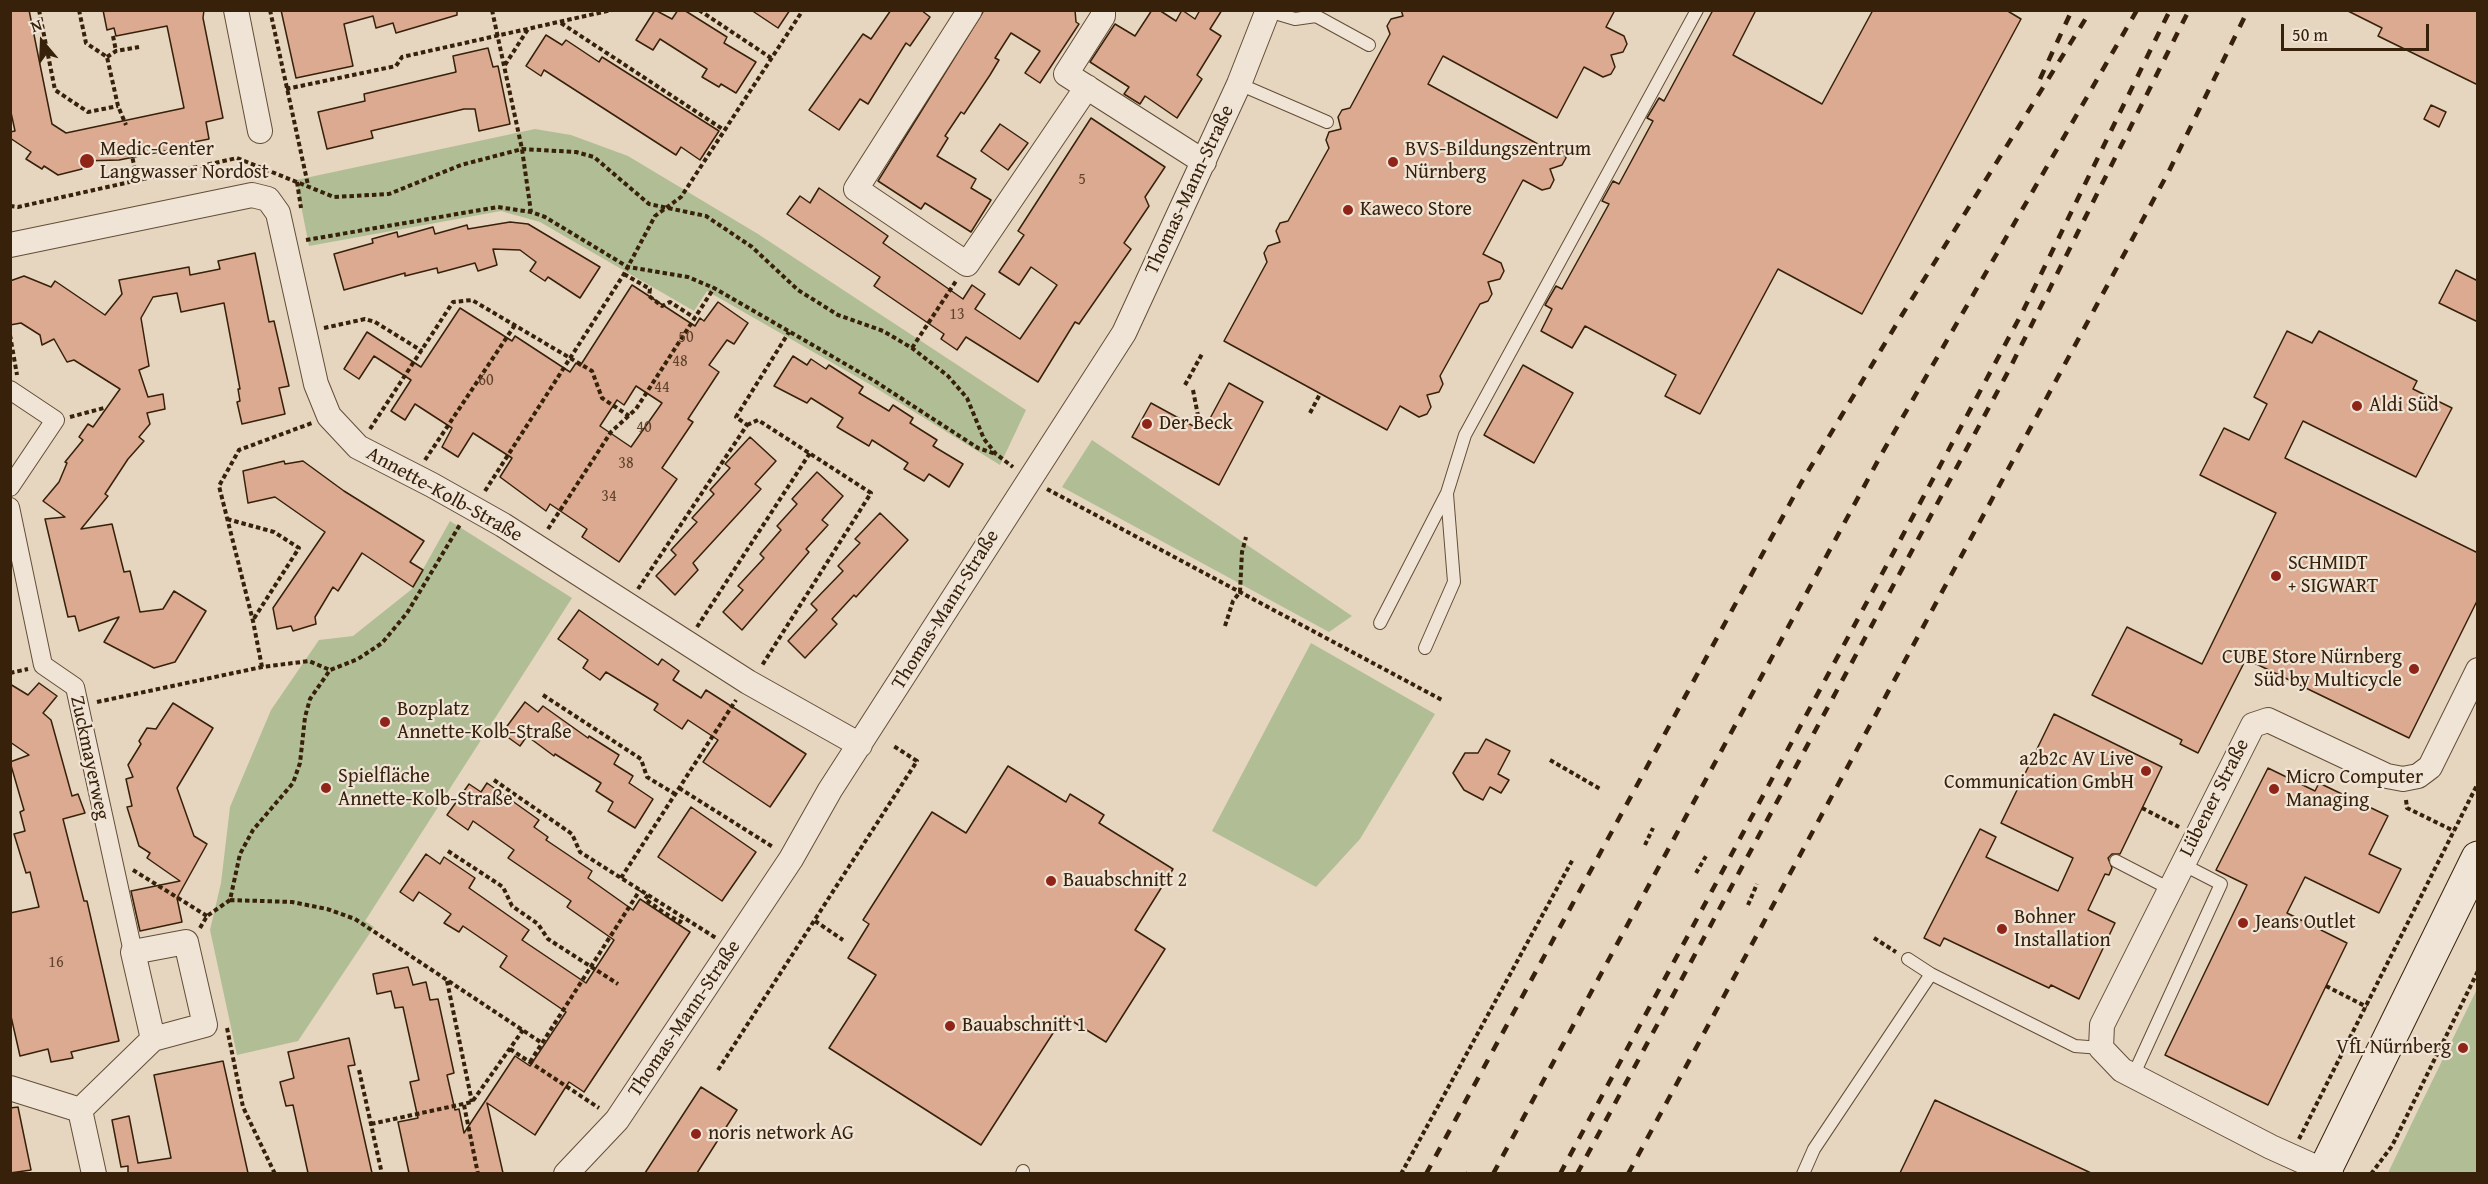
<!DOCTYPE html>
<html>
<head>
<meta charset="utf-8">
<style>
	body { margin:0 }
	#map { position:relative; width:2488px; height:1184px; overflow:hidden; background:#e6d5bf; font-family:"Gentium Book Plus",serif }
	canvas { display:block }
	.frame { position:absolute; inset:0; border:12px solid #37210a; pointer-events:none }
	.north { position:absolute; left:12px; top:12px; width:60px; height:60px; -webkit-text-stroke:4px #efe4d5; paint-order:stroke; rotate:341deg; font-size:16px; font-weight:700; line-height:24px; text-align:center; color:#37210a }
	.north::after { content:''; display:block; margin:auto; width:21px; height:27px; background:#37210a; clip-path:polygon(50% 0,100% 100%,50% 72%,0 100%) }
	.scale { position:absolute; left:2281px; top:24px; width:148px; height:27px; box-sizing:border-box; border:3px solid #37210a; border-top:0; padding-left:8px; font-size:18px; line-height:21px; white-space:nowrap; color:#37210a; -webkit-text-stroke:4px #efe4d5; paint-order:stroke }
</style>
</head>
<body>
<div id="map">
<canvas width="2488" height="1184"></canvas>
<div class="frame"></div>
<div class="north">N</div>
<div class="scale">50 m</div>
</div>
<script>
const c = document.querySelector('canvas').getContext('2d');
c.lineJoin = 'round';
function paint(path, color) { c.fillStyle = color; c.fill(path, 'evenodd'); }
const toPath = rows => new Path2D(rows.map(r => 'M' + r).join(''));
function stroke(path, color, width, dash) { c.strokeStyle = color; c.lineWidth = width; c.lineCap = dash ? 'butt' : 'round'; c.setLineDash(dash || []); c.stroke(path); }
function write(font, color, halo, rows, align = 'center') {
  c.font = font + ' "Gentium Book Plus",serif'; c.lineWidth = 4.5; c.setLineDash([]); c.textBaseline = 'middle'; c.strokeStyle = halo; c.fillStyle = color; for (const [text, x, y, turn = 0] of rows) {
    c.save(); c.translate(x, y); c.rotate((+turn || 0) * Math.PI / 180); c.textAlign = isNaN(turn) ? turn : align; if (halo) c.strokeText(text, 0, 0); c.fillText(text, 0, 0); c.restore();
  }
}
const green = toPath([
	[535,129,571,135,628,156,758,234,1026,410,1000,465,871,385,707,291,694,311,540,222,501,211,309,246,296,180],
	[1092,440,1352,616,1329,632,1062,487],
	[450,521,572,598,365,921,374,927,298,1041,237,1055,210,930,221,883,230,807,271,710,319,640,353,636,412,589],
	[1311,643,1435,714,1360,839,1316,887,1212,831],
	[2477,989,2477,1173,2388,1173,2420,1106]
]);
const building = toPath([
	[10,10,29,10,52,124,66,133,184,108,167,26,116,36,114,28,107,30,103,10,204,10,203,18,223,118,206,122,209,139,189,143,190,146,119,160,81,161,82,169,58,175,44,166,42,169,26,159,31,152,10,138,10,132,15,131,10,108,10,10],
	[281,10,457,10,457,15,396,33,393,23,376,28,373,16,344,24,353,66,296,78,281,10],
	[655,10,672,19,678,10,684,10,727,37,724,43,756,62,736,93,721,84,719,87,702,77,707,69,660,39,653,50,636,40,655,10],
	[751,10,790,10,778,28,751,10],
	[891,10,921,10,930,17,910,46,906,43,868,104,860,99,839,130,809,110,863,34,871,39,891,10],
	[984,10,1075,10,1076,22,1079,24,1040,83,1025,73,1040,51,1011,33,995,58,999,60,990,75,964,114,961,112,945,136,948,138,937,156,976,179,971,188,991,200,971,232,925,203,921,209,878,181,984,10],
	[1152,10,1159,10,1176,21,1182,10,1195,19,1200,10,1222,10,1210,29,1221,36,1197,75,1202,79,1177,118,1145,96,1140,104,1124,94,1129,87,1090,62,1115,24,1135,36,1152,10],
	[1401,10,1615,10,1606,27,1624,36,1627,44,1623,52,1611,55,1615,67,1611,74,1603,77,1584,67,1557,118,1443,56,1428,84,1547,149,1555,146,1563,150,1566,158,1562,165,1550,169,1554,180,1550,188,1542,190,1523,180,1483,254,1501,263,1504,271,1500,279,1488,282,1492,294,1488,301,1480,304,1440,376,1443,384,1439,392,1427,395,1431,407,1427,414,1419,417,1400,406,1387,430,1224,341,1267,262,1264,253,1268,246,1280,242,1276,231,1280,223,1288,221,1329,148,1326,140,1329,132,1341,129,1338,117,1342,110,1350,108,1390,34,1387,26,1391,19,1403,16,1401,10],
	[1713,10,1756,10,1733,55,1822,104,1873,10,2006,10,2021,19,1862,314,1778,269,1700,414,1665,396,1676,375,1585,326,1572,348,1541,331,1552,309,1545,305,1556,286,1562,289,1609,204,1602,201,1613,181,1619,184,1653,121,1647,118,1659,98,1664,101,1713,10],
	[2346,10,2478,10,2478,85,2378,36,2382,28,2346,10],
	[546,35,562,45,566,40,599,62,602,57,719,131,700,160,681,147,676,155,544,70,541,76,526,66,546,35],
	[488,48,493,67,498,66,510,124,479,131,475,109,464,109,371,131,373,138,327,149,318,112,365,101,364,94,456,72,453,56,488,48],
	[2431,105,2446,112,2439,127,2424,119,2431,105],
	[1091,118,1165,167,1145,197,1149,206,1124,243,1131,249,1079,324,1075,322,1038,382,966,337,957,350,941,339,944,334,874,286,880,277,787,214,800,196,810,203,819,188,888,236,883,243,963,299,972,285,985,294,975,309,1020,339,1057,285,1031,267,1019,285,999,272,1024,235,1018,231,1091,118],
	[1000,124,1028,143,1008,170,981,151,1000,124],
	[510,222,528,224,600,267,580,298,548,277,545,281,530,271,536,262,520,250,493,249,497,265,478,271,475,263,438,273,437,268,405,276,405,273,344,290,334,254,373,243,372,239,397,232,398,237,433,227,435,234,467,225,468,229,510,222],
	[255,253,269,322,274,321,289,386,279,388,285,414,242,424,237,402,240,401,238,389,240,389,224,303,181,312,177,293,153,297,141,318,149,366,139,370,148,397,163,394,165,409,147,413,150,424,139,437,144,441,128,459,105,494,108,496,81,529,112,524,124,572,130,571,140,612,163,609,174,591,206,611,175,662,154,668,104,642,119,617,79,631,75,616,68,617,45,519,65,517,43,501,59,482,67,463,65,462,83,440,79,437,88,424,93,427,120,389,74,360,67,362,54,339,42,345,40,335,21,323,10,325,10,281,24,276,51,287,55,281,105,315,122,294,119,280,189,267,190,275,220,269,218,261,255,253],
	[2456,270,2478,281,2478,322,2439,303,2456,270],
	[632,285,695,326,700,318,704,321,718,302,748,323,734,344,727,340,709,365,719,372,688,419,693,422,662,468,677,479,619,562,582,537,587,529,550,504,546,511,500,477,512,458,473,433,458,457,442,447,452,428,415,404,405,420,391,411,411,380,374,356,359,379,344,369,367,332,421,367,460,308,512,341,515,336,570,372,576,363,580,366,632,285],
	[636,386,662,403,631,447,600,426,617,400,624,405,636,386],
	[2287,331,2312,343,2319,331,2417,381,2413,389,2452,408,2416,477,2303,421,2285,458,2478,553,2478,599,2409,738,2246,659,2198,753,2180,744,2182,740,2092,695,2127,627,2202,664,2276,513,2200,475,2224,428,2249,440,2267,404,2254,397,2287,331],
	[793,356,807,365,811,359,826,369,829,365,863,387,859,393,889,411,893,405,913,418,910,423,937,440,933,446,963,464,949,487,929,474,924,481,904,469,908,463,872,440,869,446,837,427,843,418,811,398,807,403,774,386,793,356],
	[1523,365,1573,393,1534,463,1484,435,1523,365],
	[1229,383,1263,402,1219,485,1132,437,1151,403,1195,427,1207,424,1229,383],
	[750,437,776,461,755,484,761,489,693,563,698,570,675,595,656,576,676,555,671,550,697,522,692,518,714,494,710,490,730,468,725,464,750,437],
	[284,461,285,464,303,461,344,491,424,541,410,562,423,570,413,587,362,553,338,591,333,587,315,617,316,624,293,631,291,626,277,629,273,608,325,532,275,497,248,503,243,471,284,461],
	[817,472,843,496,822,520,828,525,806,549,809,552,742,630,723,612,743,590,738,586,764,558,760,554,781,530,777,526,797,504,792,499,817,472],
	[880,513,908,540,856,597,854,595,832,619,837,624,805,658,788,641,817,610,811,604,843,571,838,566,860,543,855,539,880,513],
	[579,610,658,665,662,659,679,671,673,680,701,698,706,690,806,754,770,807,703,762,718,740,688,720,682,729,654,710,658,704,606,672,600,680,583,668,588,660,558,639,579,610],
	[39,683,57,696,43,713,51,720,72,796,78,794,85,813,63,819,84,901,87,901,119,1041,71,1052,73,1058,51,1062,48,1049,20,1056,10,1012,10,913,39,907,30,872,26,873,14,834,25,831,20,812,24,810,10,762,29,755,10,742,10,684,28,695,39,683],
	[525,702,538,712,543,706,588,738,589,736,619,755,614,764,633,776,629,783,653,799,635,828,608,811,613,802,596,791,601,783,555,754,554,756,527,736,520,746,502,733,525,702],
	[173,703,213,728,177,788,194,836,207,844,177,898,182,922,140,931,131,891,180,881,147,858,150,853,139,846,127,807,132,806,126,779,133,777,128,765,141,744,139,741,147,728,156,729,173,703],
	[2054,714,2162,767,2120,854,2112,854,2108,858,2112,868,2109,875,2105,874,2088,910,2115,923,2079,999,2051,985,2049,988,1944,938,1940,946,1924,938,1980,829,1996,837,1986,857,2058,891,2073,858,2001,823,2054,714],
	[1486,739,1510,751,1498,774,1509,780,1501,793,1490,787,1483,800,1464,790,1453,773,1465,753,1478,753,1486,739],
	[1008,766,1066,802,1070,794,1104,815,1099,823,1173,869,1135,930,1165,949,1106,1042,1064,1016,981,1145,829,1048,876,975,848,958,869,924,863,920,932,812,966,833,1008,766],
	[2268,768,2315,791,2319,783,2388,816,2369,854,2401,869,2379,913,2305,877,2287,913,2347,943,2268,1105,2165,1055,2247,885,2216,870,2268,768],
	[487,783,539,820,534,827,548,837,546,840,592,871,588,878,633,910,640,899,690,932,584,1092,569,1082,535,1135,487,1103,503,1173,409,1173,398,1122,418,1118,410,1082,419,1080,403,1007,395,1008,391,991,377,994,373,974,408,967,413,985,426,982,430,1000,438,999,454,1073,447,1075,455,1110,459,1109,464,1133,515,1056,530,1066,566,1012,500,967,507,956,463,926,459,932,444,923,451,914,419,892,413,901,400,892,426,854,440,864,444,857,475,878,469,888,529,930,522,940,586,983,614,940,567,907,571,901,508,858,514,850,473,821,468,830,447,815,469,784,481,792,487,783],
	[691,807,756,852,722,901,658,857,691,807],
	[349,1038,355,1065,348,1066,372,1173,308,1173,293,1105,286,1106,280,1082,294,1078,288,1052,349,1038],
	[223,1061,248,1173,128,1173,128,1166,121,1167,112,1120,129,1116,138,1163,171,1158,154,1075,223,1061],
	[701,1087,737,1110,697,1173,645,1173,701,1087],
	[1935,1100,2091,1173,1900,1173,1935,1100],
	[18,1107,31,1170,10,1173,10,1108,18,1107]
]);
const path = toPath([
	[39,10,55,90,88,112,118,106],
	[79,10,86,43,107,57,118,106,126,125],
	[270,10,308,185],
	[492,10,522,149,531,212],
	[699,10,771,58],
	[561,23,724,130],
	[113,36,116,51],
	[107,57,116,51,139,47],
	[505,65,528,29],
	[286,89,396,66,402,57,612,10],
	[131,151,137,179],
	[297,182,301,208],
	[10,206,18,207,237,158,334,197,389,194,461,165,522,149,576,152,594,157,649,204,706,216,752,247,798,290,838,315,883,331,912,348,948,376,967,398,984,439,996,454,1013,467],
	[306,240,498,207,531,212,545,217,628,267,688,277,714,288,873,380,978,448,996,454],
	[624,274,650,289,649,296,662,306,670,302,695,318],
	[324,328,365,319,375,322,422,351],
	[10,335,17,375],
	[912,348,956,281],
	[1185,385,1202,354],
	[1193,390,1200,426],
	[1310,413,1320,394],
	[70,417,104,408],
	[747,425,758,420,871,493,761,667],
	[370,429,453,302,472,300,592,371,602,398,629,416],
	[425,460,515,325],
	[1047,489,1442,700],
	[485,491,624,274,655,216,681,197,803,10],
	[227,519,274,532,299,548,253,620],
	[548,529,611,432,636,409,714,288],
	[638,589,747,425,736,417,789,332],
	[1225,626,1233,601,1240,592,1242,552,1246,537],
	[697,627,810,453],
	[262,667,253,621,219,486,239,450,312,423],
	[10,673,28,669],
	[543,695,641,759,647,777,675,794],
	[97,702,262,667,309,661,330,670],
	[1550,760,1602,790],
	[494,780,572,834,580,852,716,938],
	[679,788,773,847],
	[2406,800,2407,808,2454,831],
	[2142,808,2179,827],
	[1645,845,1653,828],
	[448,851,503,887,512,906,538,924,548,939,618,984],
	[133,870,207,916],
	[1696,873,1706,856],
	[621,878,736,700],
	[648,895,645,899,663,912,680,922,683,917],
	[230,900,292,902,327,909,355,919,542,1043],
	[1748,905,1757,884],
	[815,921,843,940],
	[200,928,207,916,230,900,240,854,253,830,293,783,300,763,305,717,310,699,330,670,358,659,382,643,407,613,461,523],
	[1874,938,1896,952],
	[447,981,472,1102],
	[2326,986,2367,1007],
	[227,1028,243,1107,275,1174],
	[510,1049,599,1108],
	[530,1062,640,890],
	[359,1070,382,1174],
	[718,1070,917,761,892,745],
	[464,1105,478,1174],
	[371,1124,472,1102,523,1030],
	[2299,1139,2478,783],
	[1401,1174,1573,859],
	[1467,1174,1468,1173],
	[2371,1174,2392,1146,2478,971]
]);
const service = toPath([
	[1268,11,1295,19,1316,16,1369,45],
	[1239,84,1327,122],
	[1380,623,1447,493,1465,435,1697,10],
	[1425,648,1454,582,1447,494],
	[2116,861,2170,889],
	[1908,959,1931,974,2075,1046,2101,1048],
	[2133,1076,2221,884,2182,864],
	[1022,1174,1023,1171],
	[1803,1174,1814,1149,1931,974]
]);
const pedestrian = toPath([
	[10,390,55,420,10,487],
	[10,507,43,665,75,687,133,952]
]);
const minor = toPath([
	[236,10,260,131],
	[970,10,856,189,967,264,1087,87],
	[1103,10,1103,16,1066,74,1204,162],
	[10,245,252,195,268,199,278,213,316,384,329,416,358,447,432,485,503,525,748,682,860,745],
	[10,1088,80,1110],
	[94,1174,80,1110,153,1039,205,1025,186,942,133,952,153,1039],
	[566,1174,617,1120,791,859,830,790,1124,333,1239,84,1268,10],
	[2331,1174,2271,1147,2122,1070,2101,1048,2102,1025,2253,725,2268,720,2387,776,2403,779,2418,776,2430,767,2478,670]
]);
const secondary = toPath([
	[2323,1174,2478,858]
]);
const rail = toPath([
	[2040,79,2072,10],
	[1426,1174,1801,483,1902,315,2091,10],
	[1493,1174,1881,455,2137,10],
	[1560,1174,2022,313,2170,10],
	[1577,1174,2009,370,2189,10],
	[1628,1174,2169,171,2248,10]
]);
const markers = [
	[87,161,8,"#8f2418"],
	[1393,162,6,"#8f2418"],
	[1348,210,6,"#8f2418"],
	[2357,406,6,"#8f2418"],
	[1147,424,6,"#8f2418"],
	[2276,576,6,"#8f2418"],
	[2414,669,6,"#8f2418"],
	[385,722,6,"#8f2418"],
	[2146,771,6,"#8f2418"],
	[326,788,6,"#8f2418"],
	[2274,789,6,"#8f2418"],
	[1051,881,6,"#8f2418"],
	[2243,923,6,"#8f2418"],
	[2002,929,6,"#8f2418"],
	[950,1026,6,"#8f2418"],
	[2463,1048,6,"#8f2418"],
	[696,1134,6,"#8f2418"]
];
const numberNames = [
	["5",1082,180],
	["13",957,315],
	["50",686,338],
	["48",680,362],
	["60",486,381],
	["44",662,388],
	["40",644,428],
	["38",626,464],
	["34",609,497],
	["16",56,963]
];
const poiNames = [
	["Medic-Center",100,150],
	["Langwasser Nordost",100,173],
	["BVS-Bildungszentrum",1405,150],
	["Nürnberg",1405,173],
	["Kaweco Store",1360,210],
	["Aldi Süd",2369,406],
	["Der Beck",1159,424],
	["SCHMIDT",2288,564],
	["+ SIGWART",2288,587],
	["CUBE Store Nürnberg",2402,658,"right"],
	["Süd by Multicycle",2402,681,"right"],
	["Bozplatz",397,710],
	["Annette-Kolb-Straße",397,733],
	["a2b2c AV Live",2134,760,"right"],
	["Communication GmbH",2134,783,"right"],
	["Spielfläche",338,777],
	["Annette-Kolb-Straße",338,800],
	["Micro Computer",2286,778],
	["Managing",2286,801],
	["Bauabschnitt 2",1063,881],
	["Bohner",2014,918],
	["Installation",2014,941],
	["Jeans Outlet",2255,923],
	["Bauabschnitt 1",962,1026],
	["VfL Nürnberg",2451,1048,"right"],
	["noris network AG",708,1134]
];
const streetNames = [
	["Thomas-Mann-Straße",1190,190,-65],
	["Annette-Kolb-Straße",444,495,29],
	["Thomas-Mann-Straße",946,610,-58],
	["Zuckmayerweg",89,758,78],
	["Lübener Straße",2215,798,-63],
	["Thomas-Mann-Straße",685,1019,-56]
];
paint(green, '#b1be95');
paint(building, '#dbaa90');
stroke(building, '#37210a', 1.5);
stroke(service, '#634e37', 14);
stroke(pedestrian, '#634e37', 20);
stroke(minor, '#634e37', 26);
stroke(secondary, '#37210a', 35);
stroke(path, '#37210a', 4, [4.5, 3]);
stroke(service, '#efe4d5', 12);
stroke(pedestrian, '#efe4d5', 18);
stroke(minor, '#efe4d5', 24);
stroke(secondary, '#efe4d5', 33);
stroke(rail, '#37210a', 4.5, [10, 10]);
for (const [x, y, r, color] of markers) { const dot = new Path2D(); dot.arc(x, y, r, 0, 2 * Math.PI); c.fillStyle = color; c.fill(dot); stroke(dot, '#efe4d5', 2); }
write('16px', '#60432c', null, numberNames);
write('20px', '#37210a', '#efe4d5', poiNames, 'left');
write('20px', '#37210a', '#efe4d5', streetNames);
</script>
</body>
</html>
